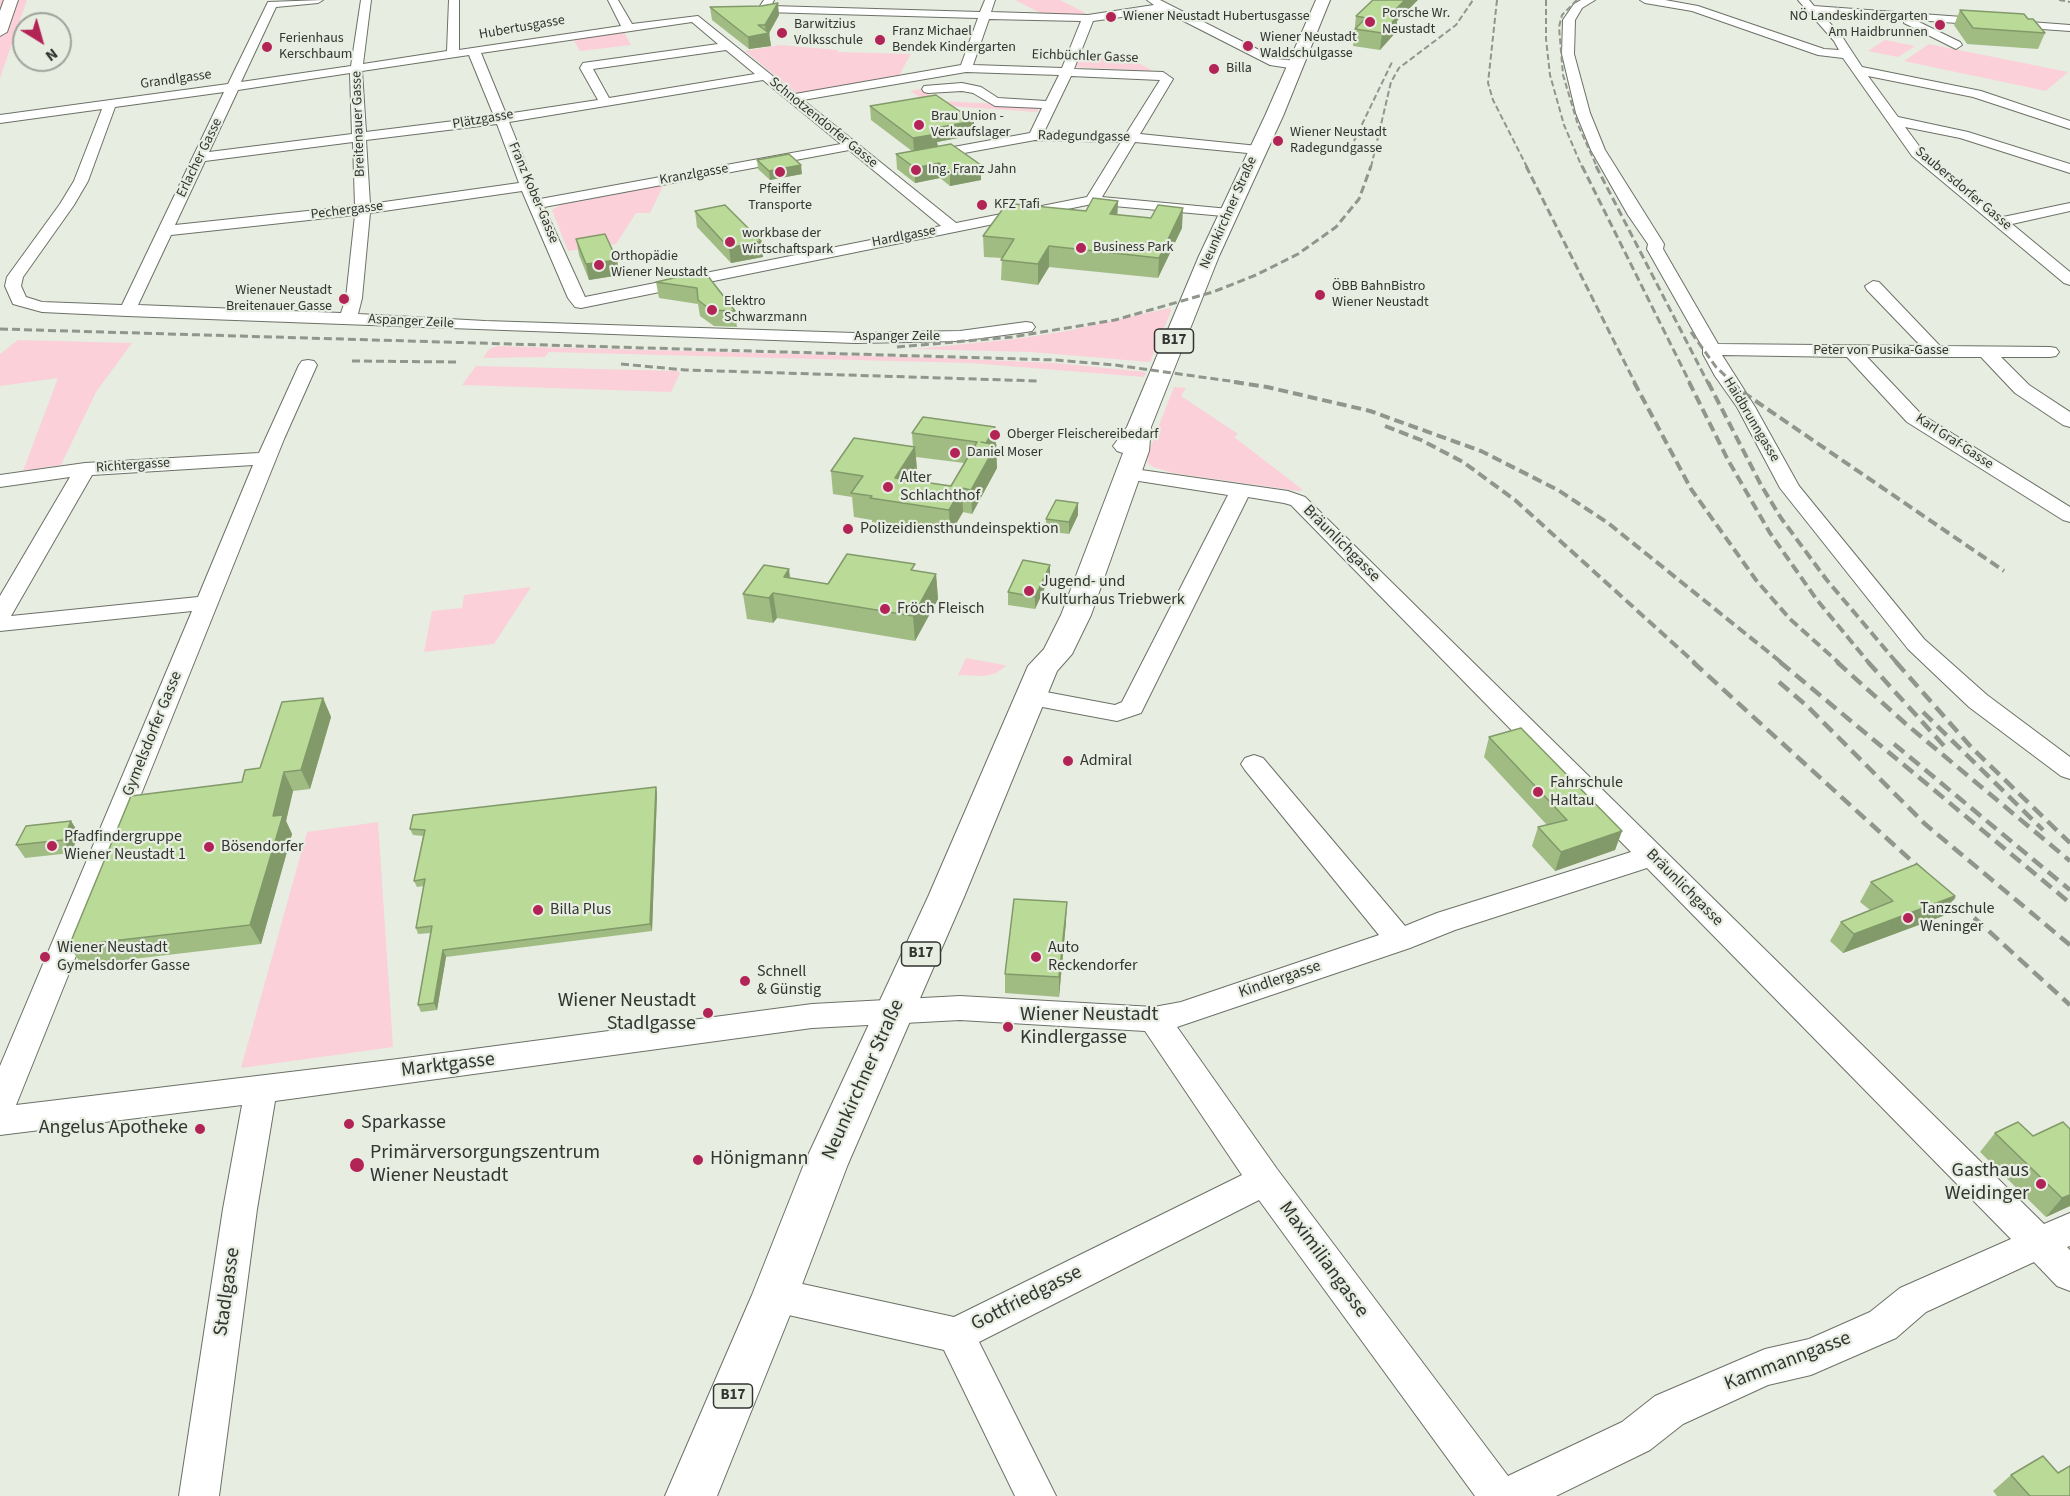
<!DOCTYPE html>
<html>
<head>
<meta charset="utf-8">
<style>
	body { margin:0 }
	#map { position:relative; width:2070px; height:1496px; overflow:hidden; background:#e7ede1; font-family:"Source Sans 3",sans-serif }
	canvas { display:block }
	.north { position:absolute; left:12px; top:12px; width:60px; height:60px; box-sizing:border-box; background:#e7ede1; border:2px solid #9fa39a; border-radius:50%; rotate:143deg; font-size:16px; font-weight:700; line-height:24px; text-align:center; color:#323530 }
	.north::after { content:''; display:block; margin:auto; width:21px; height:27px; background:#b32456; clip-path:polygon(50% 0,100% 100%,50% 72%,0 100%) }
</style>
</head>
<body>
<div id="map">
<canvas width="2070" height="1496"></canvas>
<div class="north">N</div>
</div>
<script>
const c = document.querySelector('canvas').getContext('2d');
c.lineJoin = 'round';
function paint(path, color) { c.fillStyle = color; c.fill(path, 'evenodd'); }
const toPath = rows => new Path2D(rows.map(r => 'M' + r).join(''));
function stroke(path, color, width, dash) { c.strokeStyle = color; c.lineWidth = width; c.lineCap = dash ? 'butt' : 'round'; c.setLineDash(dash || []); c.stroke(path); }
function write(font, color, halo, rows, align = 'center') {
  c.font = font + ' "Source Sans 3",sans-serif'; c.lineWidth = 4.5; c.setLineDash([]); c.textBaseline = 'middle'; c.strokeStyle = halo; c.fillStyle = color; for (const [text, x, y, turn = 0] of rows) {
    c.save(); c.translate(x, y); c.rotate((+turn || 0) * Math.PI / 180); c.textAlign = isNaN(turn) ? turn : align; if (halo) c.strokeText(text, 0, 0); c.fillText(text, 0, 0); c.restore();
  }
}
const green = toPath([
	[0,0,27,0,0,78],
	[1015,0,1060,0,1084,12,1087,16,1046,16],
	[624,32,631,45,580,51,573,39],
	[1885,40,1915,46,1898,57,1868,51],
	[1929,44,2068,72,2046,91,1904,61],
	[780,45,838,50,837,52,911,54,898,77,798,94,745,51],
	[1126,56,1153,71,1076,67,1080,57,1111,59],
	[920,89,939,101,1040,106,1037,112,932,105,910,91],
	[664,184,650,213,636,213,616,244,568,251,552,210,564,203],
	[1170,308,1171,311,1150,362,1031,352,915,349,1016,339,1067,331],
	[18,340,132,343,96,392,61,465,23,471,58,378,0,386,0,354],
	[498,346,939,358,1055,363,1146,372,1144,377,970,363,549,352,545,357,483,358,489,349],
	[476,366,677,371,680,373,671,392,462,385],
	[1174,387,1186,388,1181,396,1238,434,1234,437,1303,490,1299,491,1173,473,1153,467,1148,463,1147,456],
	[531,587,494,644,424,652,432,611,462,608,464,595],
	[966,658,1004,665,1006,666,996,673,985,676,958,675],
	[378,822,393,1047,241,1068,307,832]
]);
const minor = toPath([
	[323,0,318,3,276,7,241,82,351,66,361,0,371,0,363,64,447,51,449,0,459,0,459,50,621,26,608,0,618,0,632,24,698,16,795,94,961,65,978,18,764,12,758,9,764,0,774,0,771,6,980,12,985,0,995,0,991,12,1088,15,1154,5,1147,0,1160,0,1277,59,1296,61,1302,65,1296,69,1270,65,1164,11,1093,21,1074,69,1163,72,1173,79,1140,134,1258,146,1265,150,1258,154,1135,142,1102,197,1229,209,1234,211,1237,214,1234,217,1092,204,581,308,575,307,568,298,522,191,370,213,362,298,358,314,485,321,855,333,960,331,1026,322,1032,323,1035,327,1032,331,1026,332,960,341,855,343,127,316,42,312,13,304,5,286,7,277,60,204,74,181,102,109,0,123,0,115,228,84,268,2,323,0],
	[989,19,1081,21,1062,68,973,65,989,19],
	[692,22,718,44,583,63,580,68,598,100,506,114,481,53,692,22],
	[726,50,755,74,609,98,593,69,726,50],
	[469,55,494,116,366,132,362,71,469,55],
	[966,72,1059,75,1046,101,998,98,981,87,962,83,924,86,922,89,924,92,928,93,962,91,973,93,995,106,1042,108,1030,133,926,152,921,153,919,156,921,159,926,160,1035,140,1121,142,1087,197,956,223,803,100,966,72],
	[350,73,352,134,209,152,238,90,350,73],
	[1071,76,1160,80,1126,134,1044,132,1071,76],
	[763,80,841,144,540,199,509,122,763,80],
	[224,92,122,305,42,302,26,297,21,286,23,277,74,205,88,181,115,107,224,92],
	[497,124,519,183,370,204,366,140,497,124],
	[353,142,355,206,175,225,205,161,353,142],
	[849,150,941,226,585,297,544,207,849,150],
	[355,215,346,298,341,313,138,305,171,235,355,215],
	[1581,0,1595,0,1582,8,1575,20,1574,54,1590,113,1605,150,1664,244,1663,249,1718,344,1921,346,1867,290,1865,286,1873,281,1879,282,1940,346,2050,347,2056,348,2059,352,2056,356,2050,357,2001,357,2029,385,2070,412,2070,427,2063,425,2015,393,1981,357,1867,357,1921,414,2070,507,2070,522,2063,520,1907,422,1847,357,1722,355,1755,407,1799,486,1924,639,1987,695,2070,757,2070,779,2061,776,1969,707,1908,649,1780,488,1737,407,1715,376,1703,354,1703,348,1647,249,1648,244,1628,215,1591,150,1576,113,1562,54,1563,20,1574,4,1581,0],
	[1640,0,1665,0,1698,6,1824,49,1839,50,1834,41,1798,0,1809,0,1814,6,2070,25,2070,31,1915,20,1960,42,1962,45,1956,49,1904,23,1904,19,1821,13,1843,38,1862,67,1981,91,2070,121,2070,129,1973,97,1868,76,1898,117,1968,132,2070,164,2070,173,1960,138,1905,127,1922,150,2003,217,2070,203,2070,211,2012,224,2070,272,2070,285,2064,283,1912,156,1843,58,1818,55,1692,11,1645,3,1640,0],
	[308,360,314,361,317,365,284,439,16,1105,398,1059,812,1004,960,996,1154,1007,1181,1002,1379,935,1245,770,1241,764,1245,758,1254,755,1263,758,1405,926,1437,913,1631,852,1291,505,1284,503,1248,497,1141,713,1117,721,1021,703,1018,697,1021,691,1030,689,1115,705,1122,702,1228,495,1120,478,1117,474,1120,470,1127,468,1288,491,1305,497,2044,1224,2070,1213,2070,1246,2067,1247,2070,1250,2070,1291,2057,1286,2034,1262,1926,1312,1896,1338,1811,1375,1768,1385,1683,1424,1650,1450,1556,1496,1475,1496,1259,1200,979,1342,1056,1496,1015,1496,944,1350,775,1312,762,1307,757,1295,762,1283,775,1278,954,1317,1242,1175,1145,1031,960,1020,812,1028,275,1101,257,1209,219,1496,179,1496,223,1209,242,1105,0,1135,0,1066,192,611,0,631,0,596,70,477,0,487,0,475,85,463,259,453,299,365,302,361,308,360],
	[253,465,198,597,11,616,92,475,253,465],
	[1647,868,2011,1239,1900,1288,1870,1312,1809,1339,1765,1349,1655,1396,1622,1422,1508,1476,1277,1169,1177,1027,1410,948,1455,930,1647,868]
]);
const major = toPath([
	[4,0,18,0,7,32,0,36,0,11,4,0],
	[1316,0,1330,0,1283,116,1219,256,1151,427,1149,451,1091,615,1072,654,1057,671,964,897,848,1164,798,1295,717,1496,665,1496,752,1295,804,1164,928,897,1028,666,1044,649,1061,615,1123,453,1117,451,1113,446,1127,427,1199,256,1265,116,1316,0]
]);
const railFar3 = toPath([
	[1497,0,1488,83,1493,100,1527,167],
	[1546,0,1546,39,1550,75,1564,125,1582,167],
	[1577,0,1562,15,1559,27,1563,75,1578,125,1597,167],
	[2059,0,2070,2],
	[1354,141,1393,60],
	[1371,167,1391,82,1399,68,1456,25,1473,0]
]);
const railFar2 = toPath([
	[1526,166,1635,383],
	[1582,166,1690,383],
	[1596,166,1708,383],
	[0,329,1056,360,1115,365,1244,383],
	[1691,332,1716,367,1733,383],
	[897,347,1012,337,1115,320,1213,292,1256,275,1298,254,1336,227,1359,199,1371,166],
	[352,361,460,362],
	[621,364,685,370,1038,381]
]);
const railFar1 = toPath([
	[1234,382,1267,387,1370,411,1481,451,1558,490,1608,523,1782,663],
	[1634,382,1691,489,1756,580,1790,619,1839,663],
	[1689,382,1728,460,1770,533,1817,600,1869,663],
	[1708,382,1761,485,1781,518,1826,579,1897,663],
	[1732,382,1741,391,2004,571],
	[1385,426,1421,440,1463,462,1515,500,1695,663]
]);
const rail = toPath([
	[1693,662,2070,1005],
	[1780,662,2070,903],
	[1837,662,1906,724,2070,861],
	[1868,662,1945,747],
	[1896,662,1972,748,2070,843],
	[1779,682,1807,706,1925,824,2070,945],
	[1923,712,2043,830],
	[1894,744,2070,890]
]);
const wall = toPath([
	[710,7,779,15,769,33,771,46,749,49,712,20],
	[1960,10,2028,19,2045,33,2038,49,1967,44,1954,25],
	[1356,16,1397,21,1396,32,1380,50,1353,46],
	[870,106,974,135,937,142,938,146,981,180,950,186,940,178,915,183,897,169,896,154,912,151,871,120],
	[757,160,802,174,770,180,758,169],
	[1118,201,1117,215,1182,228,1158,278,1049,267,1038,285,1001,280,1002,258,984,257,983,236,1086,211],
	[695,211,761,241,763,257,731,263,697,227],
	[576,239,620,275,589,280,579,255],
	[704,271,735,311,737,327,714,326,700,316,698,304,659,298,656,282],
	[995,427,997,468,972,514,963,512,950,534,872,522,872,520,854,517,852,497,833,494,831,471,913,447,912,433],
	[916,457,964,463,951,486,911,480,917,471],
	[1078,503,1078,515,1069,534,1046,531,1046,519],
	[915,571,936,574,938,599,915,641,777,618,773,623,747,619,743,594,790,578,828,584],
	[1050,577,1035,609,1008,605,1008,592],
	[323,698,331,717,310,789,293,791,286,821,292,834,261,944,82,965,69,946,242,782,260,768],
	[1489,737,1622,831,1615,850,1555,871,1532,846,1538,827,1547,825,1484,757],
	[656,787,657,794,652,931,446,957,437,1010,421,1012,418,1005,431,933,418,934,416,928,424,886,417,887,414,881,423,836,413,835,410,829],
	[71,821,79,834,71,853,25,858,16,845],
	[1871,882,1955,896,1943,916,1843,953,1830,941,1841,922,1870,910,1860,902],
	[1066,922,1059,997,1005,993,1005,974],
	[2070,1129,2070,1206,2046,1217,1980,1152,1995,1133,2033,1136],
	[2058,1473,2070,1496,1997,1496,1993,1491,2011,1475]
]);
const shadedWall = toPath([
	[1405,0,1418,0,1397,21,1396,32,1380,50,1382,33,1390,15],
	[778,3,779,15,769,33,771,46,749,49,748,37,766,34,765,25],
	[974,121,974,135,937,142,938,148,914,152,913,138,930,129],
	[939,163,940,178,915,183,915,168],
	[801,165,802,174,770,180,769,171],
	[981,165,981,180,950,186,950,171],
	[1118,201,1117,221,1110,214],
	[1183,208,1182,228,1158,278,1159,258],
	[761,241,763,257,731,263,729,248],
	[1049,246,1049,267,1038,285,1038,264],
	[617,260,620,275,589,280,586,264],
	[995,427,997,468,972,514,971,490,986,443],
	[915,447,917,471,897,501,895,478],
	[962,488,963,512,950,534,949,510],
	[1078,503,1078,515,1069,534,1069,522],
	[1050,565,1050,577,1035,609,1035,597],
	[789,569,792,594,784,577],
	[936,574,938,599,915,641,913,616],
	[773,593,777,618,773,623,769,598],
	[323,698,331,717,310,789,301,770],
	[284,772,293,791,286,821,292,834,261,944,250,925,273,816],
	[656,787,657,794,652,931,650,924],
	[71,821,79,834,71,853,63,840],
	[1622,831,1615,850,1555,871,1561,852],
	[1955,896,1943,916,1843,953,1854,934],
	[1067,902,1066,922,1059,997,1059,977],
	[443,950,446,957,437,1010,434,1003],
	[2070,1195,2070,1206,2046,1217,2062,1198]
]);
const building = toPath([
	[1373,0,1405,0,1390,15,1398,16,1382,33,1355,29,1366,18,1356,16,1373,0],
	[778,3,765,25,758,25,769,33,748,37,710,7,761,6,778,3],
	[1960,10,2024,14,2028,19,2033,19,2045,33,1973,28,1960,10],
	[936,95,974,121,930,129,937,134,913,138,870,106,936,95],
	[951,144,981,165,950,171,939,163,915,168,896,154,951,144],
	[789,154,801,165,769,171,757,160,789,154],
	[1093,198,1118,201,1110,214,1151,218,1158,205,1183,208,1159,258,1049,246,1038,264,1001,260,1014,239,983,236,1005,206,1014,204,1086,211,1093,198],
	[725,205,761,241,729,248,695,211,725,205],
	[605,234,617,260,586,264,576,239,605,234],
	[704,271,735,311,711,310,698,300,697,288,656,282,704,271],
	[923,417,995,427,986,443,981,442,996,445,971,490,962,488,949,510,870,498,872,496,851,493,863,476,831,471,854,438,915,447,895,478,951,486,977,442,912,433,923,417],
	[1056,500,1078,503,1069,522,1046,519,1056,500],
	[847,554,915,564,911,570,936,574,913,616,773,593,769,598,743,594,764,565,789,569,784,577,828,584,847,554],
	[1023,560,1050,565,1035,597,1008,592,1023,560],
	[323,698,301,770,284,772,273,816,283,815,250,925,69,946,131,796,242,782,245,770,260,768,282,702,323,698],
	[1521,728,1622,831,1561,852,1538,827,1567,820,1489,737,1521,728],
	[656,787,650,924,443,950,434,1003,418,1005,432,926,416,928,425,879,414,881,425,830,410,829,413,815,656,787],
	[71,821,63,840,16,845,26,826,71,821],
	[1917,864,1955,896,1854,934,1841,922,1893,901,1871,882,1917,864],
	[1014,899,1067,902,1059,977,1005,974,1014,899],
	[2018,1122,2033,1136,2063,1122,2070,1129,2070,1195,2062,1198,1995,1133,2018,1122],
	[2043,1456,2058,1473,2070,1466,2070,1496,2030,1496,2011,1475,2043,1456]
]);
const markers = [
	[1111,17,6,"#b32456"],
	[1370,22,6,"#b32456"],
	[1940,25,6,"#b32456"],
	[782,33,6,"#b32456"],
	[880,40,6,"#b32456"],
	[1248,46,6,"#b32456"],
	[267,47,6,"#b32456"],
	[1214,69,6,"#b32456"],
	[919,125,6,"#b32456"],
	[1278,141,6,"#b32456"],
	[916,170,6,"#b32456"],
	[780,172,6,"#b32456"],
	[982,205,6,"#b32456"],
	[730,242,6,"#b32456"],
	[1081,248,6,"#b32456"],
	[599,265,6,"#b32456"],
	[1320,295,6,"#b32456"],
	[344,299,6,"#b32456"],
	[712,310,6,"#b32456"],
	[995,435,6,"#b32456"],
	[955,453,6,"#b32456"],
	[888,487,6,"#b32456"],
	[848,529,6,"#b32456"],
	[1029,591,6,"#b32456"],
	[885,609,6,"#b32456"],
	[1068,761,6,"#b32456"],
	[1538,792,6,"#b32456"],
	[52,846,6,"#b32456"],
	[209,847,6,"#b32456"],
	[538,910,6,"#b32456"],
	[1908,918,6,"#b32456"],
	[45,957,6,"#b32456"],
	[1036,957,6,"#b32456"],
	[745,981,6,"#b32456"],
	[708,1013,6,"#b32456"],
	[1008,1027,6,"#b32456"],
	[349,1124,6,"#b32456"],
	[200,1129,6,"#b32456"],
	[698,1160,6,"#b32456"],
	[357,1165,8,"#b32456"],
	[2041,1184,6,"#b32456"]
];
const farPoinames = [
	["Porsche Wr.",1382,14],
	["Neustadt",1382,30],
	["Wiener Neustadt Hubertusgasse",1123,17],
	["NÖ Landeskindergarten",1928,17,"right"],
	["Am Haidbrunnen",1928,33,"right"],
	["Barwitzius",794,25],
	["Volksschule",794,41],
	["Franz Michael",892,32],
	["Bendek Kindergarten",892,48],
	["Wiener Neustadt",1260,38],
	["Waldschulgasse",1260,54],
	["Ferienhaus",279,39],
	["Kerschbaum",279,55],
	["Billa",1226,69],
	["Brau Union -",931,117],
	["Verkaufslager",931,133],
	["Wiener Neustadt",1290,133],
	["Radegundgasse",1290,149],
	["Ing. Franz Jahn",928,170],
	["Pfeiffer",780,190,"center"],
	["Transporte",780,206,"center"],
	["KFZ Tafi",994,205],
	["workbase der",742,234],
	["Wirtschaftspark",742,250],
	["Business Park",1093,248],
	["Orthopädie",611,257],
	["Wiener Neustadt",611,273],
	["ÖBB BahnBistro",1332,287],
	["Wiener Neustadt",1332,303],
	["Wiener Neustadt",332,291,"right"],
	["Breitenauer Gasse",332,307,"right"],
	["Elektro",724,302],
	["Schwarzmann",724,318],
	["Oberger Fleischereibedarf",1007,435],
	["Daniel Moser",967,453]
];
const farStreetnames = [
	["Hubertusgasse",522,28,-10],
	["Eichbüchler Gasse",1085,57,2],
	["Grandlgasse",176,80,-8],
	["Plätzgasse",483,120,-10],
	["Schnotzendorfer Gasse",823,123,39],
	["Breitenauer Gasse",359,124,-92],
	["Radegundgasse",1084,137,1],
	["Erlacher Gasse",200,158,-64],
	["Kranzlgasse",694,175,-10],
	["Saubersdorfer Gasse",1963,189,40],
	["Franz Kober-Gasse",533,193,67],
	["Pechergasse",347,211,-7],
	["Neunkirchner Straße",1229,213,-66],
	["Hardlgasse",904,237,-11],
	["Aspanger Zeile",411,322,3],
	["Aspanger Zeile",897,337],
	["Peter von Pusika-Gasse",1881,351],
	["Haidbrunngasse",1751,420,59],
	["Karl Graf-Gasse",1954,442,33],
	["Richtergasse",133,466,-4]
];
const shields = [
	[1174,341,39],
	[921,954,39],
	[733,1396,39]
];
const shieldNames = [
	["B17",1174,341],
	["B17",921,954],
	["B17",733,1396]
];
const poiNames = [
	["Alter",900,478],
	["Schlachthof",900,496],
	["Polizeidiensthundeinspektion",860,529],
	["Jugend- und",1041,582],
	["Kulturhaus Triebwerk",1041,600],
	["Fröch Fleisch",897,609],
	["Admiral",1080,761],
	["Fahrschule",1550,783],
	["Haltau",1550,801],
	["Pfadfindergruppe",64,837],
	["Wiener Neustadt 1",64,855],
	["Bösendorfer",221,847],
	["Tanzschule",1920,909],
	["Weninger",1920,927],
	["Billa Plus",550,910],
	["Wiener Neustadt",57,948],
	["Gymelsdorfer Gasse",57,966],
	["Auto",1048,948],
	["Reckendorfer",1048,966],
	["Schnell",757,972],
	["& Günstig",757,990]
];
const streetNames = [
	["Bräunlichgasse",1341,544,45],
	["Gymelsdorfer Gasse",153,734,-68],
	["Bräunlichgasse",1684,888,45],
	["Kindlergasse",1280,980,-19]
];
const nearPoinames = [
	["Wiener Neustadt",696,1002,"right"],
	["Stadlgasse",696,1025,"right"],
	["Wiener Neustadt",1020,1016],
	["Kindlergasse",1020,1039],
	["Sparkasse",361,1124],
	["Angelus Apotheke",188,1129,"right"],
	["Primärversorgungszentrum",370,1154],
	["Wiener Neustadt",370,1177],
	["Hönigmann",710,1160],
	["Gasthaus",2029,1172,"right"],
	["Weidinger",2029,1195,"right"]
];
const nearStreetnames = [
	["Marktgasse",448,1066,-7],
	["Neunkirchner Straße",864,1080,-66],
	["Maximiliangasse",1323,1260,54],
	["Stadlgasse",228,1292,-82],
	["Gottfriedgasse",1027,1299,-27],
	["Kammanngasse",1788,1362,-21]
];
paint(green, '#fbd0d8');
stroke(minor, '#6c7167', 2);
stroke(major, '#6c7167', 2);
paint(minor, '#fff');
paint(major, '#fff');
stroke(railFar3, '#91968d', 2, [6, 3]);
stroke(railFar2, '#91968d', 3, [8, 4]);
stroke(railFar1, '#91968d', 4, [10, 5]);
stroke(rail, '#91968d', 4.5, [13, 7]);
paint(wall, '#a0bc83');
paint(shadedWall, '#82996a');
paint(building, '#badb98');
stroke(building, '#82996a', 1.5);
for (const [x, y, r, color] of markers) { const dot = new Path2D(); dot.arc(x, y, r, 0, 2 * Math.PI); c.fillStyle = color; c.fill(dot); stroke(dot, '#e7ede1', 2); }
write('14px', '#323530', '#e7ede1', farPoinames, 'left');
write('14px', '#323530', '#e7ede1', farStreetnames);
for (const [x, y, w] of shields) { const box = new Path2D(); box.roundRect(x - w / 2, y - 12, w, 24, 4.5); c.fillStyle = '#e7ede1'; c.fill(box); stroke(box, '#323530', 1.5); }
write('bold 15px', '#323530', null, shieldNames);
write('16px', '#323530', '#e7ede1', poiNames, 'left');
write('16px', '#323530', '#e7ede1', streetNames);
write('20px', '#323530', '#e7ede1', nearPoinames, 'left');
write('20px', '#323530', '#e7ede1', nearStreetnames);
</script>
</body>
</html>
